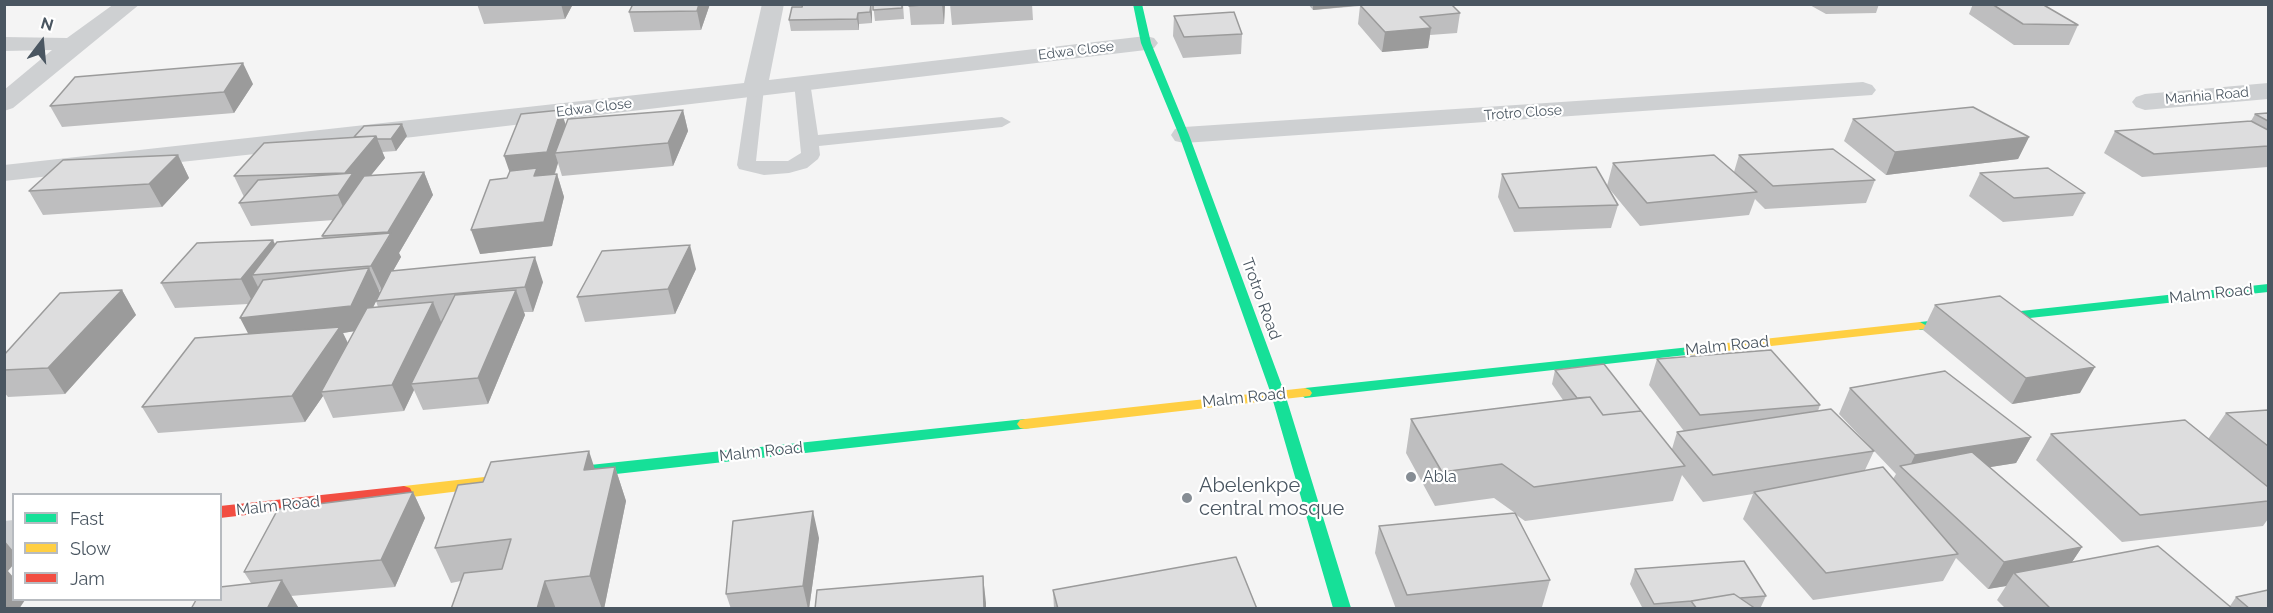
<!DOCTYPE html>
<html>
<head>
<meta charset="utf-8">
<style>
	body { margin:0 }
	#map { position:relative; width:2273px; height:613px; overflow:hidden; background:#f4f4f4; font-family:Raleway,sans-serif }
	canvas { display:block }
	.frame { position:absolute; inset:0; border:6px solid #4a5661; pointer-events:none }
	.legend { position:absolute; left:12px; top:493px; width:210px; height:108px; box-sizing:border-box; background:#fff; border:2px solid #b7bbc0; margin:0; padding:8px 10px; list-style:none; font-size:18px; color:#4a5661 }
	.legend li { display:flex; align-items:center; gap:12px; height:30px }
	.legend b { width:30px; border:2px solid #b7bbc0 }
	.north { position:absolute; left:12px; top:12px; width:60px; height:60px; -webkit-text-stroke:4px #fff; paint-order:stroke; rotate:16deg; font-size:16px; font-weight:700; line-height:24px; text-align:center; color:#4a5661 }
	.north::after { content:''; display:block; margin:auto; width:21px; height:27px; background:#4a5661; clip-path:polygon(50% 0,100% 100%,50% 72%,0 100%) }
</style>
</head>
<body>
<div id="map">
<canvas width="2273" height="613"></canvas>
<div class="frame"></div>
<ul class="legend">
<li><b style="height:8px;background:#16e098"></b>Fast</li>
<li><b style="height:8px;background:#ffcf43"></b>Slow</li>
<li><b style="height:8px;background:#f24e42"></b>Jam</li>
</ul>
<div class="north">N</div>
</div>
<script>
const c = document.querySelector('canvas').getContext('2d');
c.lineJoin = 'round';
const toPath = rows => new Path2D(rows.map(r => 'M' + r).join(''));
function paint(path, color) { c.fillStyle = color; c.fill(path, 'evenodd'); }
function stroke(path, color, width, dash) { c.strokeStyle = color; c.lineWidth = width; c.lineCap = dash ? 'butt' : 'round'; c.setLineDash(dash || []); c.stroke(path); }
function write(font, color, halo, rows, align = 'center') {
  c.font = font + ' Raleway,sans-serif'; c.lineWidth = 4.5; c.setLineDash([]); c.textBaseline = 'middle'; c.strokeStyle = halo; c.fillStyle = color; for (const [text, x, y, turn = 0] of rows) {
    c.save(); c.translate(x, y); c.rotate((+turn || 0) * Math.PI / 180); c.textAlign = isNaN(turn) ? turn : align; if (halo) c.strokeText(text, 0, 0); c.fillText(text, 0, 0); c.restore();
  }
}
const lane = toPath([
	[802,77,810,82,818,135,1002,117,1011,122,1002,127,819,146,820,155,818,159,807,168,789,173,764,175,739,169,737,165,749,84,755,83,764,88,756,161,788,161,801,153,794,82,802,77]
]);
const street = toPath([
	[114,4,140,4,13,108,4,111,4,90,52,50,4,51,4,37,67,38,114,4],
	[762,4,784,4,769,80,1146,36,1154,38,1158,43,1154,48,1146,50,413,137,4,181,4,165,744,83,762,4],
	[1863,82,1872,85,1876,90,1872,95,1184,143,1175,141,1171,135,1175,129,1184,127,1863,82],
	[2268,83,2268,99,2145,110,2136,107,2132,102,2136,97,2145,94,2268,83],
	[14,520,14,550,4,551,4,521,14,520]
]);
const fast = toPath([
	[1133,4,1142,4,1151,43,1189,135,1285,394,1351,608,1333,608,1271,394,1179,135,1141,43,1133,4],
	[2268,284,2268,292,1920,330,1913,326,1920,322,2268,284],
	[1690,347,1695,348,1697,351,1695,354,1305,398,1298,393,1305,388,1690,347],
	[1025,419,1030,420,1033,424,1030,428,571,479,565,477,563,473,565,469,571,467,1025,419]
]);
const slow = toPath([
	[1920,322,1927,326,1925,329,1690,355,1683,351,1690,347,1920,322],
	[1305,388,1310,390,1312,393,1310,396,1025,429,1020,428,1017,424,1020,420,1025,419,1305,388],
	[502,475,508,477,510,481,508,485,404,498,398,496,396,492,398,488,404,486,502,475]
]);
const jam = toPath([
	[404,486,410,488,412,492,410,496,220,518,220,506,404,486]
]);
const wall = toPath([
	[477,4,573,4,565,19,484,24],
	[710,4,701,30,634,32,629,12],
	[871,4,872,14,872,23,859,24,859,30,791,31,789,20,802,7],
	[873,4,903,4,904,19,875,21],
	[909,4,945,4,944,24,911,25],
	[950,4,1032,4,1033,20,952,25],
	[1308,4,1451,4,1460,13,1457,33,1430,35,1428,48,1382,52,1358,24,1360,6,1313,10],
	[1808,4,1879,4,1876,13,1826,14],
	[1973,4,2042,4,2078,25,2069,45,2014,45,1969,14],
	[1174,16,1242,34,1241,54,1183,58,1173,36],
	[253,84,234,113,62,127,50,106],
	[683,110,688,131,673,166,562,176,558,163,555,174,557,174,564,197,552,246,480,254,507,178,566,125],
	[2268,113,2268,167,2142,177,2104,153,2115,131,2251,121,2255,114],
	[1853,119,2029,137,2018,159,1886,175,1844,141],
	[407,136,396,151,382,152,385,158,371,175,424,172,433,195,399,253,401,257,393,271,543,282,533,312,524,312,525,315,488,404,423,410,414,390,404,411,333,418,323,396,305,422,158,433,142,407,248,334,248,304,175,308,161,283,276,244,323,238,322,236,334,220,251,226,239,203,244,197,234,176,264,143],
	[381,290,376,301,378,307,373,308,380,293,379,291],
	[354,331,348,343,343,333],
	[178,155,189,178,162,207,43,215,29,191],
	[1739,155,1875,180,1866,203,1765,209,1755,199,1749,215,1640,226,1607,186,1613,163,1734,172],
	[1980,173,2085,193,2073,216,2003,222,1969,196],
	[1502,174,1618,205,1611,228,1514,232,1498,197],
	[696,269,675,314,585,322,577,297],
	[122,290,136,315,65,394,8,397,4,392,4,355],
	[1935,305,2080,393,2012,404,1923,330],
	[1657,359,1820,405,1818,411,1874,451,1865,470,1893,479,1896,474,1839,414,1850,388,2031,437,2016,463,1990,467,2082,547,2072,562,2230,606,2236,597,2268,609,2006,609,1997,600,2006,586,1988,589,1956,558,1943,581,1813,600,1743,519,1753,494,1703,502,1682,475,1673,501,1525,521,1515,514,1550,580,1542,607,1526,609,1396,609,1375,553,1379,526,1515,513,1494,498,1435,506,1406,453,1411,419,1563,400,1552,384,1555,370,1672,449,1677,432,1684,431,1649,385],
	[2268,410,2268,519,2263,526,2122,542,2036,460,2051,434,2208,439,2226,413],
	[615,467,626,501,604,609,451,609,461,581,451,583,435,548,595,469],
	[413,492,425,518,395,587,291,596,298,607,297,609,191,609,251,583,244,572],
	[819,538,809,609,731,609,726,594],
	[1635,569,1766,596,1760,609,1643,609,1630,584],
	[1053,590,1257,609,1054,609]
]);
const shadedWall = toPath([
	[561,4,573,4,565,19],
	[699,4,710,4,701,30,697,11],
	[871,4,872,14,872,23,870,12],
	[942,4,945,4,944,24],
	[1313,4,1374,4,1313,10],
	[858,13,859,24,859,30,857,19],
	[1431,28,1428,48,1382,52,1385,32],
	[243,63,253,84,234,113,224,92],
	[561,110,568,132,555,153,558,163,554,175,512,179,504,156],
	[683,110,688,131,673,166,668,143],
	[402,124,407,136,396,151,391,139],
	[376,136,385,158,360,189,348,219,338,195,348,181,345,173],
	[2029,137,2018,159,1886,175,1895,152],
	[178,155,189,178,162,207,149,184],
	[424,172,433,195,399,253,401,257,382,290,371,266,390,236,388,232],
	[557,174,564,197,552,246,480,254,471,230],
	[273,240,285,264,252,275,261,293,253,303,241,279],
	[690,245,696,269,675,314,668,289],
	[535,257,543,282,533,312,525,287],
	[369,268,380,293,362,330,343,333,352,352,321,392,323,396,305,422,292,396,253,343,240,318],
	[122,290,136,315,65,394,48,368],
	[516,290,525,315,488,404,478,378],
	[433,302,443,327,411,384,414,390,404,411,392,385],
	[2095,367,2080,393,2012,404,2026,378],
	[2031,437,2016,463,1915,479,1907,472,1915,455],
	[589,451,600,485,584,470],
	[615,467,626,501,604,609,602,609,590,576],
	[413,492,425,518,395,587,381,560],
	[813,511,819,538,809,609,808,609,803,586],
	[4,540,14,552,14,564,8,571,14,578,14,600,25,600,19,609,4,609],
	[2082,547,2064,574,2014,573,2006,586,1988,589,2004,562],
	[983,576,986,603,986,609,984,609],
	[282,580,298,607,297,609,267,609],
	[545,581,556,609,537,609]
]);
const building = toPath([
	[633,4,699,4,697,11,629,12,633,4],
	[803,4,871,4,870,12,858,13,857,19,789,20,792,7,802,7,803,4],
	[873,4,902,4,902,8,873,10,873,4],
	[909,4,936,4,909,6,909,4],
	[1451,4,1460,13,1420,17,1431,28,1385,32,1360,5,1451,4],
	[1992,4,2042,4,2078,25,2023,24,1992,4],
	[1234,12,1242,34,1184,37,1174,16,1234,12],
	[243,63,224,92,50,106,75,77,243,63],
	[1973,107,2029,137,1895,152,1853,119,1973,107],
	[561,110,547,152,504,156,521,114,561,110],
	[683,110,668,143,555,153,568,119,683,110],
	[2268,113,2268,121,2255,114,2268,113],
	[2251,121,2268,130,2268,146,2154,154,2115,131,2251,121],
	[402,124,391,139,377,139,376,136,354,137,364,126,402,124],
	[376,136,345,173,234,176,264,143,376,136],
	[1833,149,1875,180,1773,186,1739,155,1833,149],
	[178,155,149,184,29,191,63,160,178,155],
	[1714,155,1757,192,1647,203,1613,163,1714,155],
	[1596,167,1618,205,1519,208,1502,174,1596,167],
	[537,168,534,176,557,174,544,222,471,230,490,180,507,178,510,171,537,168],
	[2048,168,2085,193,2014,198,1980,173,2048,168],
	[424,172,388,232,322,236,364,176,424,172],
	[353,173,338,195,239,203,258,180,353,173],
	[391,233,371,266,252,275,277,242,391,233],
	[273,240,241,279,161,283,197,243,273,240],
	[690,245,668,289,577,297,602,251,690,245],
	[535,257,525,287,376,301,391,271,535,257],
	[369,268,351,306,240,318,263,280,369,268],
	[122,290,48,368,4,370,4,355,60,293,122,290],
	[516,290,478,378,411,384,455,295,516,290],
	[2000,296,2095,367,2026,378,1935,305,2000,296],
	[433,302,392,385,321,392,367,308,433,302],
	[340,327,292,396,142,407,195,338,340,327],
	[1771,350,1820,405,1700,415,1657,359,1771,350],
	[1604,364,1641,411,1603,415,1590,397,1577,398,1555,370,1604,364],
	[1945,371,2031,437,1915,455,1850,388,1945,371],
	[1590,397,1603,415,1641,411,1685,466,1534,487,1502,464,1442,472,1411,419,1590,397],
	[1831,409,1874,451,1713,475,1677,432,1831,409],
	[2268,410,2268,446,2226,413,2268,410],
	[2185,420,2268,487,2268,501,2140,515,2051,434,2185,420],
	[589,451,584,470,615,467,590,576,545,581,537,609,451,609,464,573,502,569,511,539,435,548,458,485,483,482,491,462,589,451],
	[1972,452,2082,547,2004,562,1900,466,1972,452],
	[1883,467,1958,554,1826,573,1754,492,1883,467],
	[413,492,381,560,244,572,278,509,413,492],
	[813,511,803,586,726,594,733,521,813,511],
	[1515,513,1550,580,1407,595,1379,526,1515,513],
	[2158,546,2233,609,2051,609,2014,573,2158,546],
	[1236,557,1257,609,1058,609,1053,590,1236,557],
	[1744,561,1766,596,1740,598,1734,594,1692,601,1654,604,1635,569,1744,561],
	[983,576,984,609,815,609,817,590,983,576],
	[282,580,267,609,191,609,196,600,220,600,220,587,282,580],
	[2268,590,2268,609,2250,609,2236,597,2268,590],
	[1734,594,1756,609,1697,609,1691,601,1734,594]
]);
const markers = [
	[1411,477,6,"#868d94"],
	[1187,498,6,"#868d94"]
];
const farStreetnames = [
	["Edwa Close",1076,51,-7],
	["Manhia Road",2207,96,-5],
	["Edwa Close",594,108,-7],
	["Trotro Close",1523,113,-4]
];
const streetNames = [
	["Malm Road",2211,294,-6],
	["Trotro Road",1261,299,70],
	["Malm Road",1727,346,-6],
	["Malm Road",1244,398,-6],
	["Malm Road",761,452,-6],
	["Malm Road",278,506,-6]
];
const poiNames = [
	["Abla",1423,477]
];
const nearPoinames = [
	["Abelenkpe",1199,486],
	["central mosque",1199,509]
];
paint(lane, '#ced0d2');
paint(street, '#ced0d2');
paint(fast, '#16e098');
paint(slow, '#ffcf43');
paint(jam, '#f24e42');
paint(wall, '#bebebf');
paint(shadedWall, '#9b9b9b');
paint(building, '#ddddde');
stroke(building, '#9b9b9b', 1.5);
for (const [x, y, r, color] of markers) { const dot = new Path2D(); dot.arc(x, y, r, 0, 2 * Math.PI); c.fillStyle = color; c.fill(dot); stroke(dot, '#fff', 2); }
write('14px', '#4a5661', '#fff', farStreetnames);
write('16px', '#4a5661', '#fff', streetNames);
write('16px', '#4a5661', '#fff', poiNames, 'left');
write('20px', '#4a5661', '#fff', nearPoinames, 'left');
</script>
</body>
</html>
